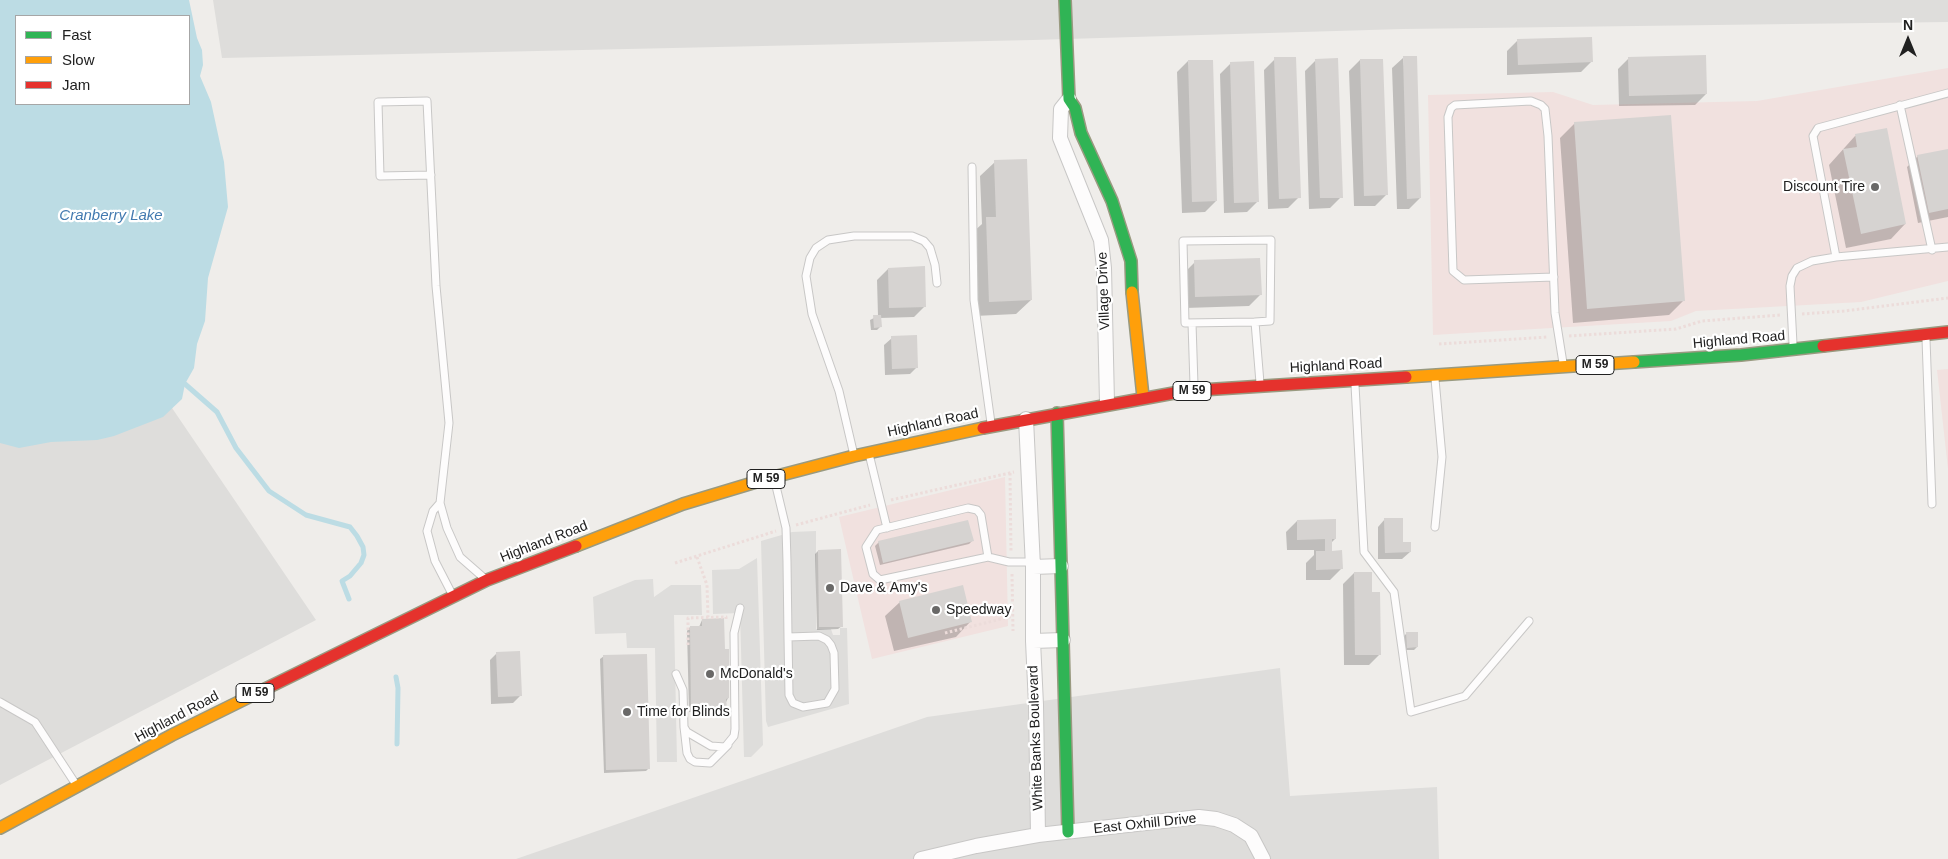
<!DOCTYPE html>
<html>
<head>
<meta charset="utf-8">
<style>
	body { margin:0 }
	#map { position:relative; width:1948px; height:859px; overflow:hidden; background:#efedea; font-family:Arial,sans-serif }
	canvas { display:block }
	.legend { position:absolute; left:15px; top:15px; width:175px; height:90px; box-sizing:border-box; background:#fff; border:1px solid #a6a6a6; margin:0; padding:6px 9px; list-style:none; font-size:15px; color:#212121 }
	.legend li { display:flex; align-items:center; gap:10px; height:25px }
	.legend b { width:25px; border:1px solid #a6a6a6 }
	.north { position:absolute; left:1883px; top:15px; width:50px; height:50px; -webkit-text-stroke:4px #fff; paint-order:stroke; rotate:0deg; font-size:14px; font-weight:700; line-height:20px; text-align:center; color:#212121 }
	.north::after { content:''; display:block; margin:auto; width:18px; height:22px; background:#212121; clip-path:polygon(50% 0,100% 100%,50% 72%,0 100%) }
</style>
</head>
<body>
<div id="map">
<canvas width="1948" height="859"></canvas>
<ul class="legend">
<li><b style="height:6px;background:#30b455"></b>Fast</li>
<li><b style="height:6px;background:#ff9f0a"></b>Slow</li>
<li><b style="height:6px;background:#e5322d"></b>Jam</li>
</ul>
<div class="north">N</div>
</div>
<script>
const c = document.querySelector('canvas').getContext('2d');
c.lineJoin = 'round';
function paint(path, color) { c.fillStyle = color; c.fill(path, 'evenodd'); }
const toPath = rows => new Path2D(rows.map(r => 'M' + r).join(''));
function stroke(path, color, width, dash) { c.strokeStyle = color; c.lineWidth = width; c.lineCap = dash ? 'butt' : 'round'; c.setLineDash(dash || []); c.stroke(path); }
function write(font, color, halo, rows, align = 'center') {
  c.font = font + ' Arial,sans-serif'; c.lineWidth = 4.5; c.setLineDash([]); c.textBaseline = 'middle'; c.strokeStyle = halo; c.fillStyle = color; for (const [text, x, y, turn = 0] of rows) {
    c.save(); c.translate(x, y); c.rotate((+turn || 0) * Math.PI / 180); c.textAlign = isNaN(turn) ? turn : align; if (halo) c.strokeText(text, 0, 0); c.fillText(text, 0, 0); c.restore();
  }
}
const residential = toPath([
	[213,0,1948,0,1948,22,1403,29,1033,40,222,58],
	[0,331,153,380,316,620,0,785],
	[816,531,816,629,831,629,833,635,840,635,840,628,847,628,849,704,768,727,766,721,761,541,792,532],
	[757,558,763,745,751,757,744,757,740,613,713,614,712,570,739,569],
	[653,579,654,597,671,585,701,585,702,615,674,615,677,762,657,762,655,648,627,648,626,633,595,634,593,597,635,580],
	[1280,668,1290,796,1437,787,1439,859,516,859,927,717]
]);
const commercial = toPath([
	[1948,68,1948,281,1861,302,1696,311,1671,321,1433,335,1428,95,1553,92,1593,105,1757,101],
	[1948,369,1948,469,1937,370],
	[1005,477,1008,626,872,659,839,517]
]);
const water = toPath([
	[0,0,189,0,197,38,202,50,203,65,200,76,211,102,224,162,228,207,208,278,205,321,197,344,194,368,185,384,182,399,163,417,114,436,97,440,51,442,19,448,0,443],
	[16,16,189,16,189,104,16,104]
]);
const shadow = toPath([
	[1518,40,1592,61,1581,72,1507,75,1507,51],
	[1403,58,1420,198,1409,209,1397,209,1392,68],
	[1629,58,1706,94,1695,105,1619,106,1618,69],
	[1275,59,1299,197,1288,208,1268,209,1264,70],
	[1316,60,1341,197,1330,208,1309,209,1305,71],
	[1360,60,1386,195,1375,206,1354,206,1349,71],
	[1188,61,1216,201,1205,212,1182,213,1177,72],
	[1231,63,1258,201,1247,212,1224,213,1220,74],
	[1575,123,1684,300,1669,315,1573,323,1560,138],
	[1886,129,1905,224,1891,239,1846,248,1829,165,1855,136],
	[1948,150,1948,217,1918,223,1907,167,1918,156],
	[995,162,1031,300,1016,314,975,316,972,233,982,224,980,176],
	[1195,262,1260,295,1249,306,1185,308,1184,273],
	[888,269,925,306,914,317,880,318,880,327,877,330,871,330,870,320,878,316,877,280],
	[892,338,917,367,910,374,885,375,884,345],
	[1385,519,1410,552,1402,559,1378,559,1378,527],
	[1297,521,1335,539,1331,543,1331,552,1341,569,1330,580,1306,580,1306,563,1314,555,1314,550,1287,550,1286,532],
	[972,541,969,544,880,565,875,546,879,542],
	[818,551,842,626,838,629,817,630,815,554],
	[1354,573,1370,593,1380,654,1369,665,1344,665,1343,584],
	[900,602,970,622,956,637,894,651,885,616],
	[702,620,728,698,722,711,689,712,687,631,690,627,699,627],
	[1407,633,1417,647,1414,650,1404,650,1404,636],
	[497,653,520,696,513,703,491,704,490,660],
	[604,656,649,768,646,771,604,773,600,659]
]);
const stream = toPath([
	[185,384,217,412,236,448,269,491,306,515,350,527,357,536,363,547,364,555,361,563,350,576,342,581,349,599],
	[396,677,398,688,397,744]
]);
const building = toPath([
	[1592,37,1593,62,1518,65,1517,39],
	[1706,55,1707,94,1629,96,1628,57],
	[1403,56,1417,56,1421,198,1407,199],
	[1274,57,1296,57,1301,198,1279,199],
	[1338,58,1343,198,1320,198,1315,59],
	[1360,59,1383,59,1388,195,1364,196],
	[1188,60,1213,60,1217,201,1192,202],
	[1254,61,1259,202,1234,203,1230,62],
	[1671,115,1685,301,1587,309,1574,122],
	[1887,128,1906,224,1861,234,1843,149,1857,147,1855,134],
	[1948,149,1948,209,1929,213,1917,155],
	[1027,159,1032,300,989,302,986,217,996,217,994,160],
	[1260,258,1262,295,1195,297,1194,260],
	[925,266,926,307,889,308,888,268],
	[873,315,881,315,882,327,874,328],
	[917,335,918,368,892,369,891,336],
	[1384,518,1403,518,1403,542,1411,542,1411,552,1385,553],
	[1336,519,1336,539,1332,539,1332,551,1342,550,1343,569,1316,570,1316,551,1325,551,1325,539,1297,540,1297,520],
	[968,520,974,541,883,563,878,541],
	[841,549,843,627,819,627,818,550],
	[1354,572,1372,572,1372,592,1380,592,1381,655,1355,655],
	[963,585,972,622,908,638,899,601],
	[724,618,725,649,729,649,729,698,726,699,727,708,691,709,690,626,702,626,702,619],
	[1406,632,1418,632,1418,647,1407,648],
	[520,651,522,696,498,697,496,652],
	[647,654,650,769,606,770,603,655]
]);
const path = toPath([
	[1802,314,1844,311,1948,298],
	[1569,336,1676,329,1702,321,1781,315],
	[1439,344,1548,337],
	[1010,473,1011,552],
	[891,500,1014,472],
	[796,525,870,505],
	[697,557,707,585,708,617],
	[675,563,776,531],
	[1012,574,1013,631],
	[945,633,1013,616],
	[688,645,688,618,726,617,726,619]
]);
const lane = toPath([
	[1948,93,1818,128,1813,136,1836,257,1948,247],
	[1900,105,1932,250],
	[972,167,974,300,991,423],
	[431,175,380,176,378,102,427,101,436,286,449,423,440,503,447,528,460,557,484,578],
	[1554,277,1464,280,1453,271,1448,117,1451,108,1455,105,1531,101,1541,105,1545,109,1548,136,1555,313,1563,363],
	[1255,322,1270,321,1271,240,1183,241,1185,323,1255,322,1260,383],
	[1192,323,1194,385],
	[1926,339,1932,504],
	[1793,344,1790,286,1792,276,1797,268,1812,261,1836,257],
	[1355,385,1364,552,1394,592,1411,712,1465,696,1529,621],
	[853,451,839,391,812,314,806,276,810,258,816,248,828,240,854,236,912,236,924,241,930,248,935,265,937,283],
	[870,458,887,528],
	[775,482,786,528,787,562,788,637,789,695,793,703,803,707,827,703,835,689,834,653,831,645,827,640,819,636,788,637],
	[440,503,433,511,427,531,435,561,452,594],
	[1435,527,1442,457,1435,379],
	[988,557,981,515,977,510,968,508,877,530,866,547,873,574,880,580,988,557,1009,562,1032,562],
	[676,674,683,690,684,727,687,732,711,746,725,747,734,736,735,729,734,633,740,608],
	[0,702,35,722,75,783],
	[684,727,687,753,690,759,695,762,710,763,728,745]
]);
const street = toPath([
	[1069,99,1061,109,1060,138,1101,240,1104,268,1107,403],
	[1026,419,1033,567,1033,641,1036,705,1038,835],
	[1033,567,1061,566],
	[1033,641,1063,640],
	[921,859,976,846,1038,835,1199,817,1216,819,1234,825,1251,836,1263,859]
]);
const fast = toPath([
	[1065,0,1069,99,1075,108,1081,133,1112,201,1131,261,1132,292],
	[1634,362,1741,355,1823,346],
	[1057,413,1068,832]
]);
const slow = toPath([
	[1132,292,1143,397],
	[1406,377,1634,362],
	[576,546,683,504,766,479,854,456,983,428],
	[0,828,172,735,261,691]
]);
const jam = toPath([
	[1823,346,1948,332],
	[983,428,1185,391,1406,377],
	[261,691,487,580,576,546]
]);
const markers = [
	[1875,187,5,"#696867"],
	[830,588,5,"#696867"],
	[936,610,5,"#696867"],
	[710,674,5,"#696867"],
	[627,712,5,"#696867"]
];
const shields = [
	[1595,365,38],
	[1192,391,38],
	[766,479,38],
	[255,693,38]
];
const shieldNames = [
	["M 59",1595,365],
	["M 59",1192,391],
	["M 59",766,479],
	["M 59",255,693]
];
const poiNames = [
	["Discount Tire",1865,187,"right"],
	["Dave & Amy's",840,588],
	["Speedway",946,610],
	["McDonald's",720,674],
	["Time for Blinds",637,712]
];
const streetNames = [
	["Village Drive",1104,291,-92],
	["Highland Road",1739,340,-5],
	["Highland Road",1336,366,-3],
	["Highland Road",933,423,-12],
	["Highland Road",544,542,-21],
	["Highland Road",177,717,-28],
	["White Banks Boulevard",1036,738,-92],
	["East Oxhill Drive",1145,824,-6]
];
const waterNames = [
	["Cranberry Lake",111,216]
];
paint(residential, '#dedddb');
paint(commercial, '#f1e1df');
paint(water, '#bcdce4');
paint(shadow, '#0003');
stroke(stream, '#bcdce4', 5);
paint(building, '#d6d3d1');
stroke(lane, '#c8c7c6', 9);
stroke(street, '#c8c7c6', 16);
stroke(fast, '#999a80', 14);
stroke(slow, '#999a80', 14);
stroke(jam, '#999a80', 14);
stroke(path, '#ecdcda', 3, [2.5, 2.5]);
stroke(lane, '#fdfcfc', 7);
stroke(street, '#fdfcfc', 14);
stroke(fast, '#30b455', 11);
stroke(slow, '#ff9f0a', 11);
stroke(jam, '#e5322d', 11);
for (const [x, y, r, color] of markers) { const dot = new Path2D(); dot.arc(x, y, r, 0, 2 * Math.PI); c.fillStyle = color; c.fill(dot); stroke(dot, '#fff', 2); }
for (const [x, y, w] of shields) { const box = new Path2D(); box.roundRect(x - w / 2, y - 9.5, w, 19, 4); c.fillStyle = '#fff'; c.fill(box); stroke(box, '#212121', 1); }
write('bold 12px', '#212121', null, shieldNames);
write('14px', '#212121', '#fff', poiNames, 'left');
write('14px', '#212121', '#fff', streetNames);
write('italic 15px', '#437ab0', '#fff', waterNames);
</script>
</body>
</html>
